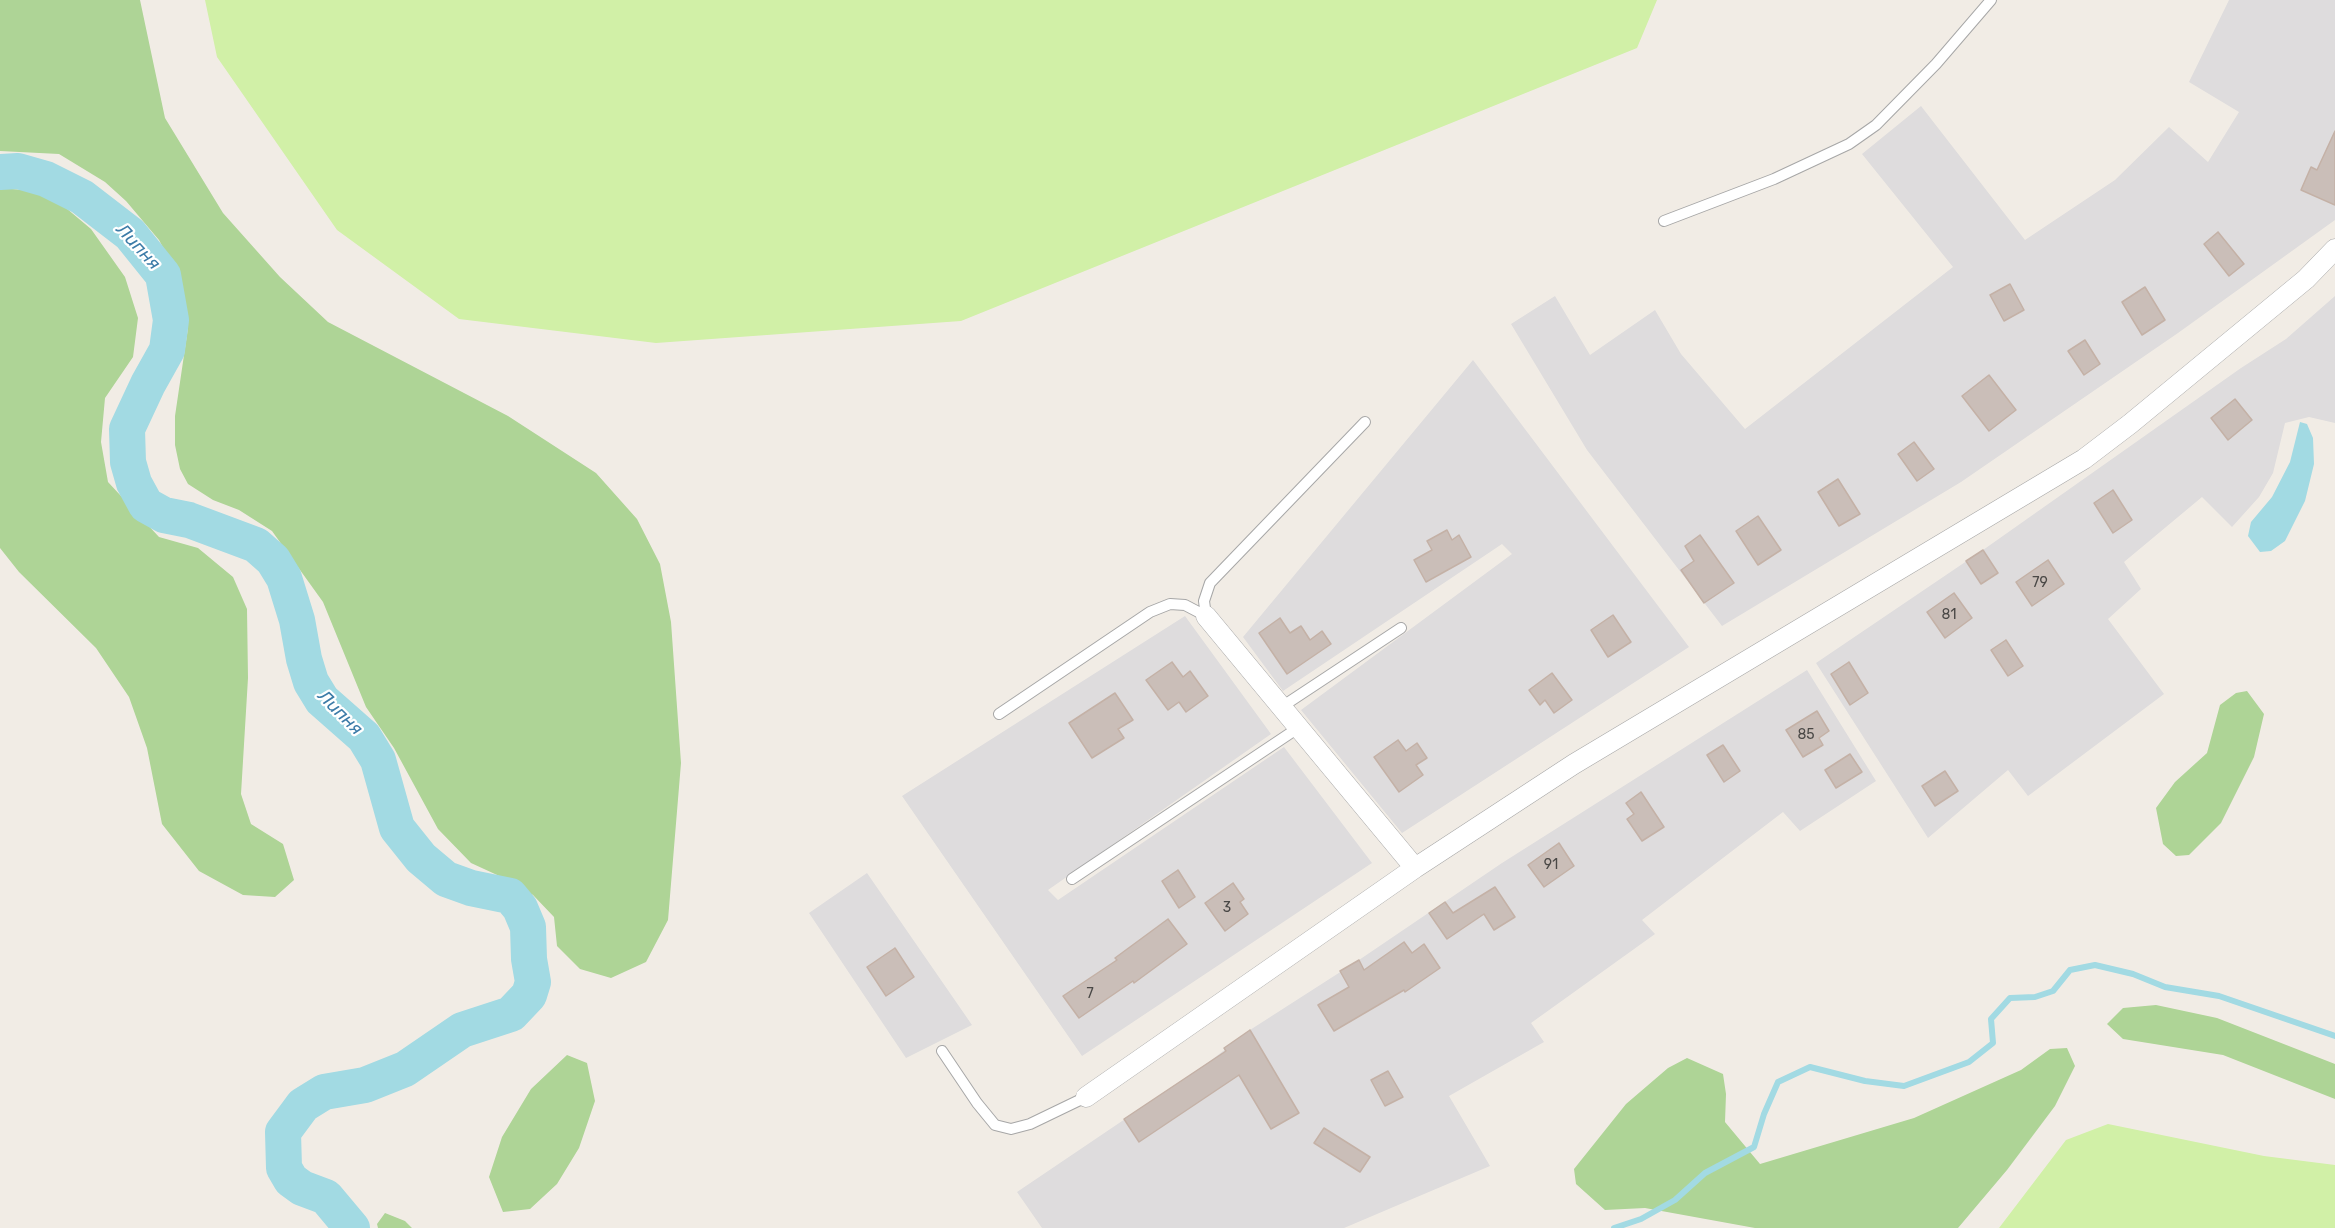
<!DOCTYPE html>
<html>
<head>
<meta charset="utf-8">
<style>
	body { margin:0 }
	canvas { display:block; background:#f1ece5 }
</style>
</head>
<body>
<canvas width="2335" height="1228"></canvas>
<script>
const c = document.querySelector('canvas').getContext('2d');
c.lineJoin = 'round';
function paint(path, color) { c.fillStyle = color; c.fill(path, 'evenodd'); }
const toPath = rows => new Path2D(rows.map(r => 'M' + r).join(''));
function stroke(path, color, width, dash) { c.strokeStyle = color; c.lineWidth = width; c.lineCap = dash ? 'butt' : 'round'; c.setLineDash(dash || []); c.stroke(path); }
function write(font, color, halo, rows, align = 'center') {
  c.font = font + ' Rubik,sans-serif'; c.lineWidth = 4.5; c.setLineDash([]); c.textBaseline = 'middle'; c.strokeStyle = halo; c.fillStyle = color; for (const [text, x, y, turn = 0] of rows) {
    c.save(); c.translate(x, y); c.rotate((+turn || 0) * Math.PI / 180); c.textAlign = isNaN(turn) ? turn : align; if (halo) c.strokeText(text, 0, 0); c.fillText(text, 0, 0); c.restore();
  }
}
const residential = toPath([
	[2229,0,2335,0,2335,220,2178,333,1961,482,1722,626,1587,450,1511,324,1555,296,1590,355,1655,310,1681,354,1745,429,1953,267,1862,154,1921,106,2025,240,2115,180,2169,127,2208,162,2239,112,2189,82],
	[2335,296,2335,423,2309,417,2285,423,2273,473,2259,497,2232,527,2202,497,2124,562,2141,589,2108,619,2164,694,2028,796,2008,770,1928,838,1816,663,1983,550,2241,368,2286,339],
	[1473,360,1689,647,1402,833,1301,710,1512,554,1502,544,1283,691,1243,637],
	[1185,616,1271,734,1048,890,1058,900,1284,747,1372,863,1082,1056,902,796],
	[1807,670,1876,781,1800,831,1783,812,1642,920,1655,934,1531,1023,1544,1042,1449,1096,1490,1166,1344,1228,1042,1228,1017,1192,1205,1065,1250,1030,1359,960,1502,863],
	[867,873,972,1025,906,1058,809,913]
]);
const grass = toPath([
	[205,0,1657,0,1637,48,961,321,656,343,459,319,337,230,217,57],
	[2108,1124,2264,1156,2335,1165,2335,1228,1999,1228,2066,1140]
]);
const forest = toPath([
	[0,0,140,0,165,118,223,213,280,277,328,322,508,416,596,473,637,519,660,564,671,622,681,763,668,920,646,962,611,978,580,969,557,946,554,917,533,895,508,880,471,863,438,829,394,748,366,707,323,602,272,531,239,510,213,500,188,484,180,469,175,445,175,416,188,328,175,270,159,240,126,201,105,182,59,154,0,151],
	[0,188,47,192,91,229,125,277,138,318,133,357,105,398,101,442,108,482,159,537,198,548,233,577,247,609,248,678,241,794,251,824,283,844,294,880,275,897,243,895,199,871,162,824,147,748,129,697,96,648,19,572,0,548],
	[2247,691,2264,714,2254,757,2221,823,2189,855,2176,856,2163,844,2156,808,2175,782,2207,753,2220,705,2236,693],
	[2156,1005,2217,1018,2335,1064,2335,1099,2223,1055,2123,1039,2107,1024,2123,1008],
	[2067,1048,2075,1066,2055,1106,2007,1170,1958,1228,1755,1228,1645,1208,1605,1210,1576,1184,1574,1169,1626,1104,1668,1068,1687,1058,1723,1074,1726,1094,1725,1122,1760,1164,1914,1118,2021,1070,2050,1049],
	[567,1055,587,1063,595,1101,579,1148,557,1184,530,1209,503,1212,489,1177,502,1137,531,1089],
	[385,1213,405,1221,412,1228,378,1228,377,1224]
]);
const water = toPath([
	[2300,422,2307,424,2313,438,2314,464,2305,501,2285,541,2271,551,2260,552,2248,536,2251,522,2272,497,2290,462]
]);
const stream = toPath([
	[1614,1228,1641,1219,1675,1200,1705,1173,1754,1147,1764,1114,1778,1082,1810,1067,1865,1081,1904,1086,1969,1062,1993,1043,1991,1019,2010,998,2035,997,2053,991,2070,970,2095,965,2133,974,2165,987,2219,996,2335,1036]
]);
const river = toPath([
	[0,172,18,171,46,179,82,197,130,234,163,275,171,320,167,350,148,384,127,429,128,462,134,483,146,505,164,515,189,520,256,545,273,560,284,578,297,620,304,659,311,682,322,700,364,737,378,760,397,828,421,858,446,879,471,888,510,896,520,908,528,927,529,959,533,982,529,995,511,1014,462,1030,405,1069,365,1085,324,1092,303,1105,283,1132,284,1168,291,1180,302,1188,326,1197,352,1228]
]);
const building = toPath([
	[2335,131,2335,205,2301,190,2311,167,2317,170,2335,131],
	[2218,232,2244,264,2229,276,2204,244,2218,232],
	[2010,284,2024,310,2004,321,1990,295,2010,284],
	[2145,287,2165,320,2142,335,2122,302,2145,287],
	[2085,340,2100,364,2084,375,2068,351,2085,340],
	[1989,375,2016,410,1989,431,1962,396,1989,375],
	[2235,399,2252,420,2228,440,2211,418,2235,399],
	[1914,442,1934,469,1917,481,1898,454,1914,442],
	[1838,479,1860,514,1839,526,1818,492,1838,479],
	[2113,490,2132,520,2113,533,2094,503,2113,490],
	[1758,516,1781,550,1758,565,1736,531,1758,516],
	[1447,530,1452,540,1459,535,1471,557,1426,582,1414,560,1432,550,1427,541,1447,530],
	[1700,535,1734,583,1704,603,1681,570,1694,561,1685,546,1700,535],
	[1983,550,1998,573,1981,584,1966,561,1983,550],
	[2048,560,2064,584,2032,606,2016,582,2048,560],
	[1954,593,1972,618,1945,638,1927,612,1954,593],
	[1613,615,1631,642,1608,657,1591,630,1613,615],
	[1280,618,1290,633,1301,626,1310,640,1322,631,1331,644,1287,674,1259,633,1280,618],
	[2006,640,2023,666,2008,676,1991,650,2006,640],
	[1172,662,1183,677,1190,671,1208,696,1186,712,1179,702,1168,710,1146,680,1172,662],
	[1849,662,1868,693,1850,705,1831,674,1849,662],
	[1552,673,1572,700,1554,713,1545,700,1540,705,1529,690,1552,673],
	[1115,693,1133,720,1118,729,1124,738,1092,758,1069,723,1115,693],
	[1817,711,1829,731,1819,738,1823,745,1803,757,1786,730,1817,711],
	[1398,740,1406,751,1417,743,1427,758,1416,765,1423,775,1399,792,1374,757,1398,740],
	[1723,745,1740,771,1724,782,1707,755,1723,745],
	[1850,754,1862,772,1836,788,1825,770,1850,754],
	[1945,771,1958,791,1935,806,1922,786,1945,771],
	[1641,792,1664,827,1642,841,1627,819,1634,814,1626,803,1641,792],
	[1559,843,1574,866,1544,887,1528,865,1559,843],
	[1178,870,1195,897,1179,908,1162,881,1178,870],
	[1233,883,1244,899,1240,902,1248,914,1225,931,1205,903,1233,883],
	[1495,887,1515,917,1494,930,1484,914,1447,939,1429,913,1445,902,1453,913,1495,887],
	[1168,919,1187,944,1134,983,1133,981,1079,1018,1063,996,1117,960,1115,958,1168,919],
	[1404,942,1412,953,1424,944,1440,968,1405,992,1404,990,1334,1031,1318,1005,1349,987,1340,971,1359,960,1364,970,1404,942],
	[895,948,914,977,886,996,867,967,895,948],
	[1250,1030,1299,1113,1271,1129,1239,1075,1139,1142,1124,1119,1226,1051,1224,1048,1250,1030],
	[1388,1071,1403,1097,1385,1106,1371,1080,1388,1071],
	[1324,1128,1370,1157,1360,1172,1314,1143,1324,1128]
]);
const service = toPath([
	[1664,221,1774,179,1849,144,1876,125,1936,64,1991,0],
	[1206,616,1204,601,1210,583,1365,422],
	[1280,708,1401,628],
	[999,714,1150,612,1170,604,1185,605,1206,616],
	[1072,879,1298,728],
	[942,1051,977,1103,995,1125,1011,1129,1030,1124,1086,1097]
]);
const minor = toPath([
	[1206,616,1415,868],
	[1086,1097,1415,868,1574,764,2084,459,2130,424,2306,279,2335,249]
]);
const numberNames = [
	["79",2040,583],
	["81",1949,615],
	["85",1806,735],
	["91",1551,865],
	["3",1227,908],
	["7",1090,994]
];
const waterNames = [
	["Липня",138,247,47],
	["Липня",340,713,45]
];
paint(residential, '#dedcdd');
paint(grass, '#d1f0a7');
paint(forest, '#aed496');
paint(water, '#a2dae3');
stroke(stream, '#a2dae3', 6);
stroke(river, '#a2dae3', 36);
paint(building, '#cabeb8');
stroke(building, '#c4b1a6', 1.5);
stroke(service, '#a7a7a7', 12);
stroke(minor, '#a7a7a7', 21);
stroke(service, '#fff', 10);
stroke(minor, '#fff', 20);
write('14px', '#4a4846', null, numberNames);
write('italic 18px', '#3d7ca8', '#fff', waterNames);
</script>
</body>
</html>
